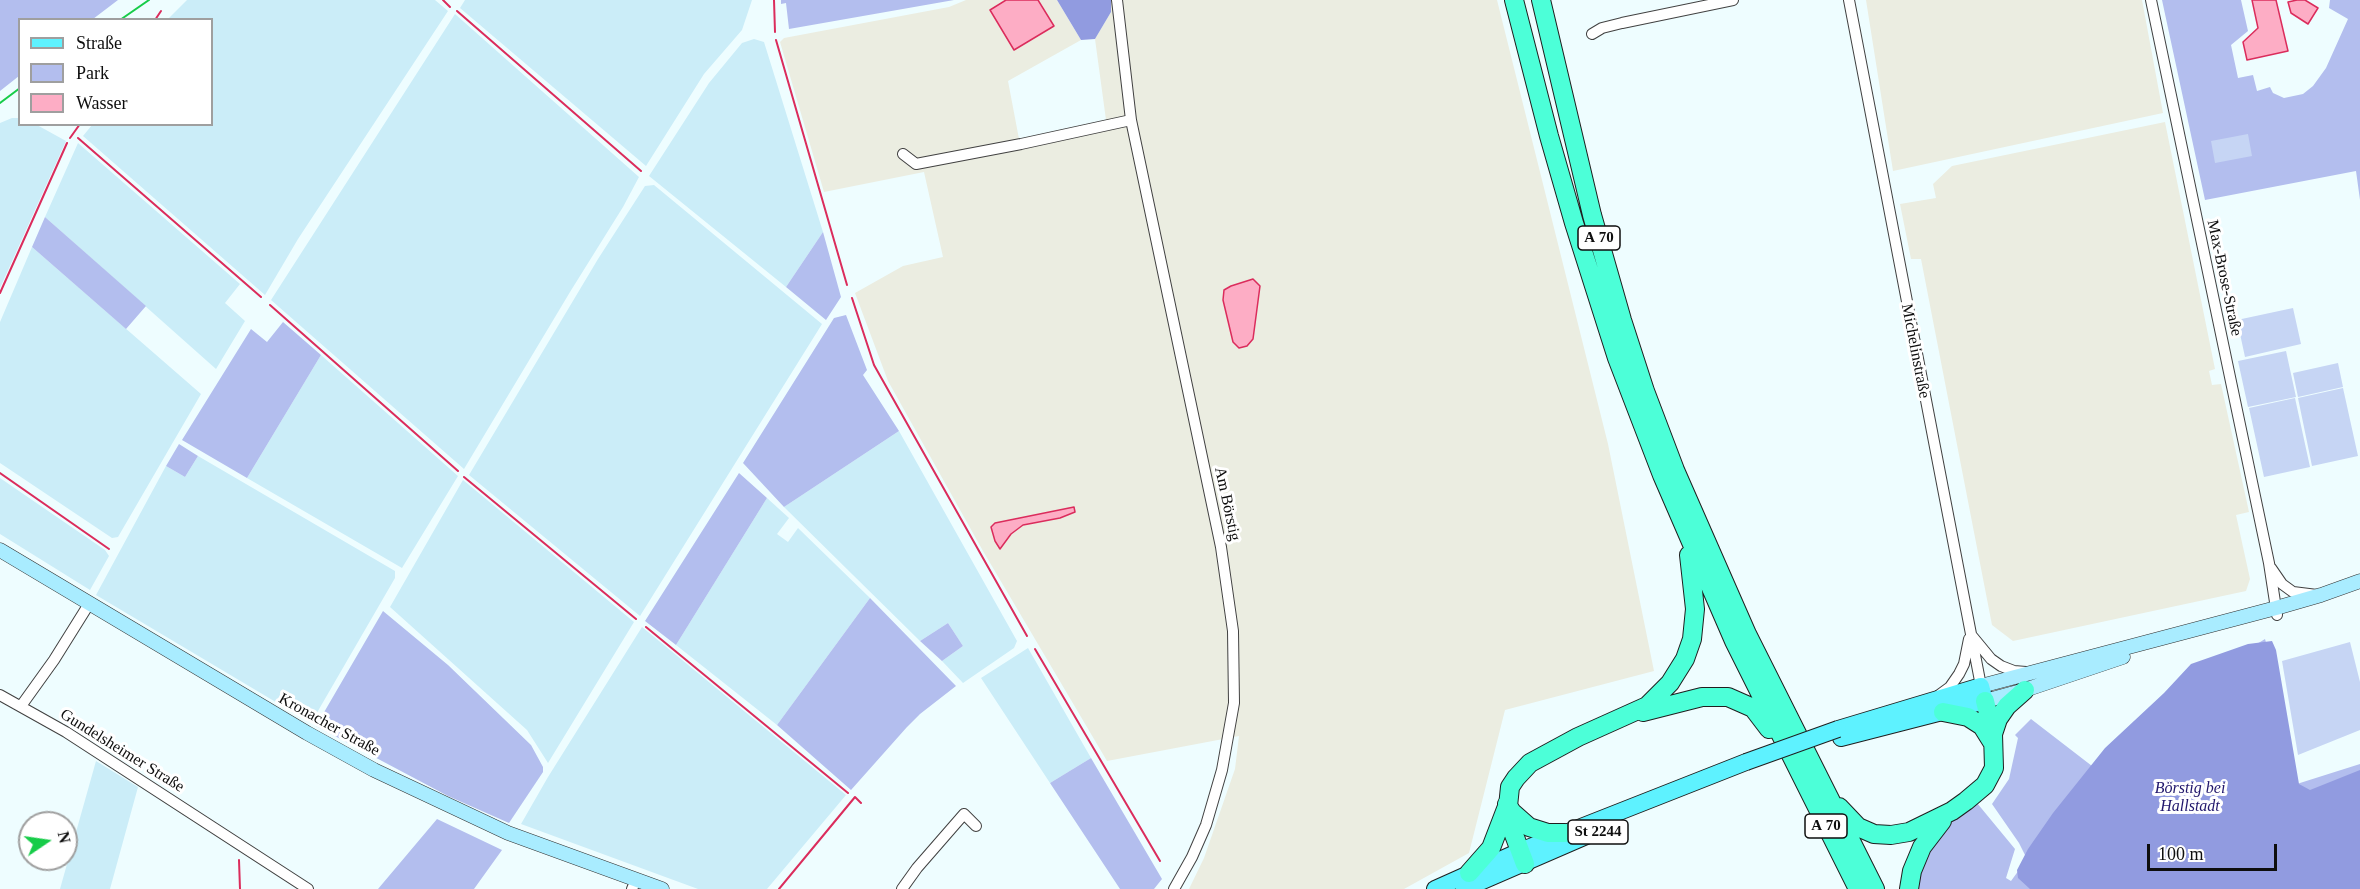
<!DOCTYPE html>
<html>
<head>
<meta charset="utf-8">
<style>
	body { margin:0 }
	#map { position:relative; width:2360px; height:889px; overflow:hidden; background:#eefdff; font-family:Georgia,serif }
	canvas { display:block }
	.legend { position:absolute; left:18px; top:18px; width:195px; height:108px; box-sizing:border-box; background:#fff; border:2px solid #9f9f9f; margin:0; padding:8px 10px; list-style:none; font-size:18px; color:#0e0e0e }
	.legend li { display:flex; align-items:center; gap:12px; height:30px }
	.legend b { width:30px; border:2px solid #9f9f9f }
	.north { position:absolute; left:18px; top:811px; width:60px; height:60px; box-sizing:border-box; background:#fff; border:2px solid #9f9f9f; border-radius:50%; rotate:77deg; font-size:16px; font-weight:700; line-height:24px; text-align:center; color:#0e0e0e }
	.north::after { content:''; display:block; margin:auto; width:21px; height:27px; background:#17cc49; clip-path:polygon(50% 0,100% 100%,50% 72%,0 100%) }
	.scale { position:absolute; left:2147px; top:844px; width:130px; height:27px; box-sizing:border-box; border:3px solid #0e0e0e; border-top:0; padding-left:8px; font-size:18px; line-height:21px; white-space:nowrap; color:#0e0e0e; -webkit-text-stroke:4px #fff; paint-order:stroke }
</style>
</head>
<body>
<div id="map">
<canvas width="2360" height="889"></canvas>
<ul class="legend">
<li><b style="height:8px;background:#5ef2ff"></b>Straße</li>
<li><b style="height:16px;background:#b3beee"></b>Park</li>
<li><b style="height:16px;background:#fdadc5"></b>Wasser</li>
</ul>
<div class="north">N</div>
<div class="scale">100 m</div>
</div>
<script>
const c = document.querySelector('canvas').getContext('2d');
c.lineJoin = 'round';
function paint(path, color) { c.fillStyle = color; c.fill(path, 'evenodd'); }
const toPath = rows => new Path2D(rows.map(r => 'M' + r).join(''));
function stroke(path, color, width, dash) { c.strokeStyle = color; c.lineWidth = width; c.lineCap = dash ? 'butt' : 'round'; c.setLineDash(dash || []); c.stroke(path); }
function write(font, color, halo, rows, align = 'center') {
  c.font = font + ' Georgia,serif'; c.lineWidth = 6; c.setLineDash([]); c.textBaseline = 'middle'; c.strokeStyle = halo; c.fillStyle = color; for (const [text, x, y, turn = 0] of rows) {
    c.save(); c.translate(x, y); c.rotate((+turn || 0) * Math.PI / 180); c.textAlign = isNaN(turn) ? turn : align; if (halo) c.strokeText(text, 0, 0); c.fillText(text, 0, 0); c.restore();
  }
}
const industrial = toPath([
	[966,0,1057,0,1081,40,1008,81,1019,139,1106,120,1095,39,1111,12,1111,0,1497,0,1608,444,1654,671,1505,710,1469,853,1404,889,1189,889,1204,858,1235,769,1239,736,1107,761,983,551,888,381,855,293,903,266,943,257,924,172,824,192,780,42,784,38,949,7],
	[1866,0,2142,0,2163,113,1893,171],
	[2165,122,2215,369,2209,371,2212,385,2221,384,2249,512,2236,515,2250,579,2246,591,2013,641,1992,625,1921,259,1911,259,1900,204,1936,198,1933,184,1952,166]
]);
const farmland = toPath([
	[187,0,435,0,448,11,298,239,265,295,83,136,92,125,212,124,212,20,168,19],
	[465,0,752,0,742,30,704,74,646,166,460,8],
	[455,14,639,177,623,207,570,292,464,469,271,300],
	[754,39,764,42,823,232,786,287,649,176,709,83,742,43],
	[12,118,19,118,20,124,37,125,66,141,0,288,0,123],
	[78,143,240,284,225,303,245,321,216,369,45,217],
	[654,185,822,324,640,616,469,475,598,259,645,186],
	[32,247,201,394,118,537,112,538,0,463,0,322],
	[321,355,458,476,402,568,247,478],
	[899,431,1017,641,1014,648,963,683,942,661,963,646,948,623,920,641,784,507],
	[198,456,395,571,395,578,311,723,96,595,166,466,185,477],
	[0,478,105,550,109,556,90,590,0,534],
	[463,480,634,622,548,763,527,730,390,607],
	[767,498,789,518,777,534,788,542,798,528,870,598,777,725,676,645],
	[642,627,846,795,767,889,698,889,521,824,548,777],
	[1028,648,1091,758,1050,783,981,678],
	[96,761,138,787,110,889,60,889]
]);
const green = toPath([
	[0,0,118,0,93,19,20,20,19,76,0,91],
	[781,0,954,0,789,29,786,3,781,4],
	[2162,0,2241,0,2248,31,2231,45,2238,78,2253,75,2257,91,2270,87,2273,93,2284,98,2303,94,2313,86,2326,68,2348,19,2329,8,2330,0,2360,0,2360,200,2356,171,2205,200],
	[45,217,146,306,126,329,32,247],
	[823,232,841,297,826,320,786,287],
	[846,315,867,370,863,375,899,431,784,507,743,463,834,318],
	[283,322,321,355,247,478,182,440,251,329,267,342],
	[179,444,198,456,185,477,166,466],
	[739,473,767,498,676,645,645,621],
	[870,598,956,686,920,714,907,727,851,790,777,725],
	[383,611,448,665,531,745,543,767,543,772,509,823,448,796,316,726],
	[948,623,963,646,942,661,920,641],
	[2265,639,2272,663,2281,789,2360,764,2360,889,1915,889,1928,849,1953,819,1977,803,2015,849,2006,878,2011,881,2027,859,2019,843,1992,804,2009,779,2018,738,2015,735,2031,719,2092,766,2221,666],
	[1091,758,1162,879,1154,889,1120,889,1050,783],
	[437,819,502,850,474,889,378,889]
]);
const forest = toPath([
	[1057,0,1111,0,1111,12,1095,39,1081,40],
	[2272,641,2276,650,2299,784,2310,790,2360,770,2360,889,2030,889,2018,878,2017,870,2028,849,2053,813,2105,748,2164,693,2191,664,2248,644]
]);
const pitch = toPath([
	[2248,134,2252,156,2215,163,2211,141],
	[2293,308,2301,344,2245,357,2237,320],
	[2286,351,2296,397,2248,407,2238,361],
	[2338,363,2343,387,2298,397,2293,373],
	[2343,388,2358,456,2312,466,2298,398],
	[2295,398,2310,467,2264,477,2249,408],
	[2350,642,2360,682,2360,730,2298,755,2282,661]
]);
const water = toPath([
	[1006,0,1038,0,1054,26,1014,50,990,10,1006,0],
	[2252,0,2276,0,2288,51,2247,60,2243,42,2258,28,2252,0],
	[2297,0,2305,0,2318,8,2308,24,2291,13,2288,2,2297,0],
	[1253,279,1260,286,1253,339,1247,346,1239,348,1233,342,1223,300,1224,290,1231,286,1253,279],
	[1074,507,1075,512,1060,518,1023,525,1011,534,1000,549,995,541,991,527,995,523,1074,507]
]);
const stream = toPath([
	[443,0,450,7],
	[774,0,775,32],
	[457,11,641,171],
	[155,20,161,11],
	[776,40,847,285],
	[70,138,80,124],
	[78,138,261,297],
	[0,293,67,143],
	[852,298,874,365,1027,636],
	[270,305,458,471],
	[0,473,109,549],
	[464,477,636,619],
	[646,627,848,793],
	[1035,649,1160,861],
	[239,860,240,889],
	[779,889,855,797,861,803]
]);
const street = toPath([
	[1117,0,1131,120,1221,547,1233,631,1234,703,1222,770,1206,825,1192,857,1174,889],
	[1849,0,1981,686],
	[2151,0,2269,563,2277,615],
	[1592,34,1602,28,1622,23,1733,0],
	[903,154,916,164,1021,144,1131,120],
	[2271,568,2282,584,2293,592,2317,595],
	[1972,636,1991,659,2001,666,2014,671,2026,672],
	[0,695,66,732,308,889],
	[1939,695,1950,687,1959,674,1964,664,1969,639],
	[21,706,54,660,89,604],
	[632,889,636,880],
	[902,889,917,868,964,814,976,826]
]);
const secondary = toPath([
	[0,550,307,733,374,770,508,833,662,889],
	[1981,686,2276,608,2321,595,2360,581],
	[1985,701,2025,690,2123,657]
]);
const primary = toPath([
	[1838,729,1981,686,1985,701,1841,738],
	[1435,889,1520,851,1746,762],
	[1464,889,1598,831]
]);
const highway = toPath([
	[1514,0,1549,136,1574,223,1617,358,1662,475,1734,641,1858,889],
	[1541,0,1592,215,1622,320,1645,391,1675,470,1747,634,1875,889],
	[1643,712,1702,697,1728,697,1753,708,1769,729],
	[1943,712,1968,717,1982,726,1992,742],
	[1993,734,1998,719,2007,706,2025,690],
	[1507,804,1512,812,1529,827,1548,833,1565,833],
	[1839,807,1858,827,1874,834,1891,835,1909,832,1952,811,1966,801,1985,785,1994,768,1993,734,1985,701],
	[1525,864,1507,816,1510,787,1516,778,1530,763,1578,737,1647,706,1670,683,1685,659,1692,639,1695,609,1689,555],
	[1469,873,1491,848,1506,809],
	[1909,889,1912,871,1922,847,1942,821]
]);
const rail = toPath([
	[120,20,149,0],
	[0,103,20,88]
]);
const primaryBridge = toPath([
	[1746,762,1838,729]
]);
const shields = [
	[1599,238,42],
	[1826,826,42],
	[1598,832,60]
];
const shieldNames = [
	["A 70",1599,238],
	["A 70",1826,826],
	["St 2244",1598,832]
];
const streetNames = [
	["Max-Brose-Straße",2224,278,78],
	["Michelinstraße",1915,351,79],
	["Am Börstig",1227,504,78],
	["Kronacher Straße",329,725,29],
	["Gundelsheimer Straße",122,751,32]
];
const parkNames = [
	["Börstig bei",2190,789],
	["Hallstadt",2190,807]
];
paint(industrial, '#ebede1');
paint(farmland, '#cbedf8');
paint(green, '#b3beee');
paint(forest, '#919be0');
paint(pitch, '#c6d5f4');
paint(water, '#fdadc5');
stroke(water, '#db2c5c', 1.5);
stroke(stream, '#db2c5c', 2);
stroke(street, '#414141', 12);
stroke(secondary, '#303030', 15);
stroke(primary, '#1f1f1f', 18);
stroke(highway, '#1f1f1f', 20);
stroke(street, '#fff', 10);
stroke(secondary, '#a9ecff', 14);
stroke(primary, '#5ef2ff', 16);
stroke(highway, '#4cffd8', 18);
stroke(rail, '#17cc49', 2);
stroke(primaryBridge, '#1f1f1f', 18, []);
stroke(primaryBridge, '#5ef2ff', 16);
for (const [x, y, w] of shields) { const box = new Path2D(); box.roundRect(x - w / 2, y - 12, w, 24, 4.5); c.fillStyle = '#fff'; c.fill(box); stroke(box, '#0e0e0e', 1.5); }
write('bold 15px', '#0e0e0e', null, shieldNames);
write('16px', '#0e0e0e', '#fff', streetNames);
write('italic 16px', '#21176c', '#fff', parkNames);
</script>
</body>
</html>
